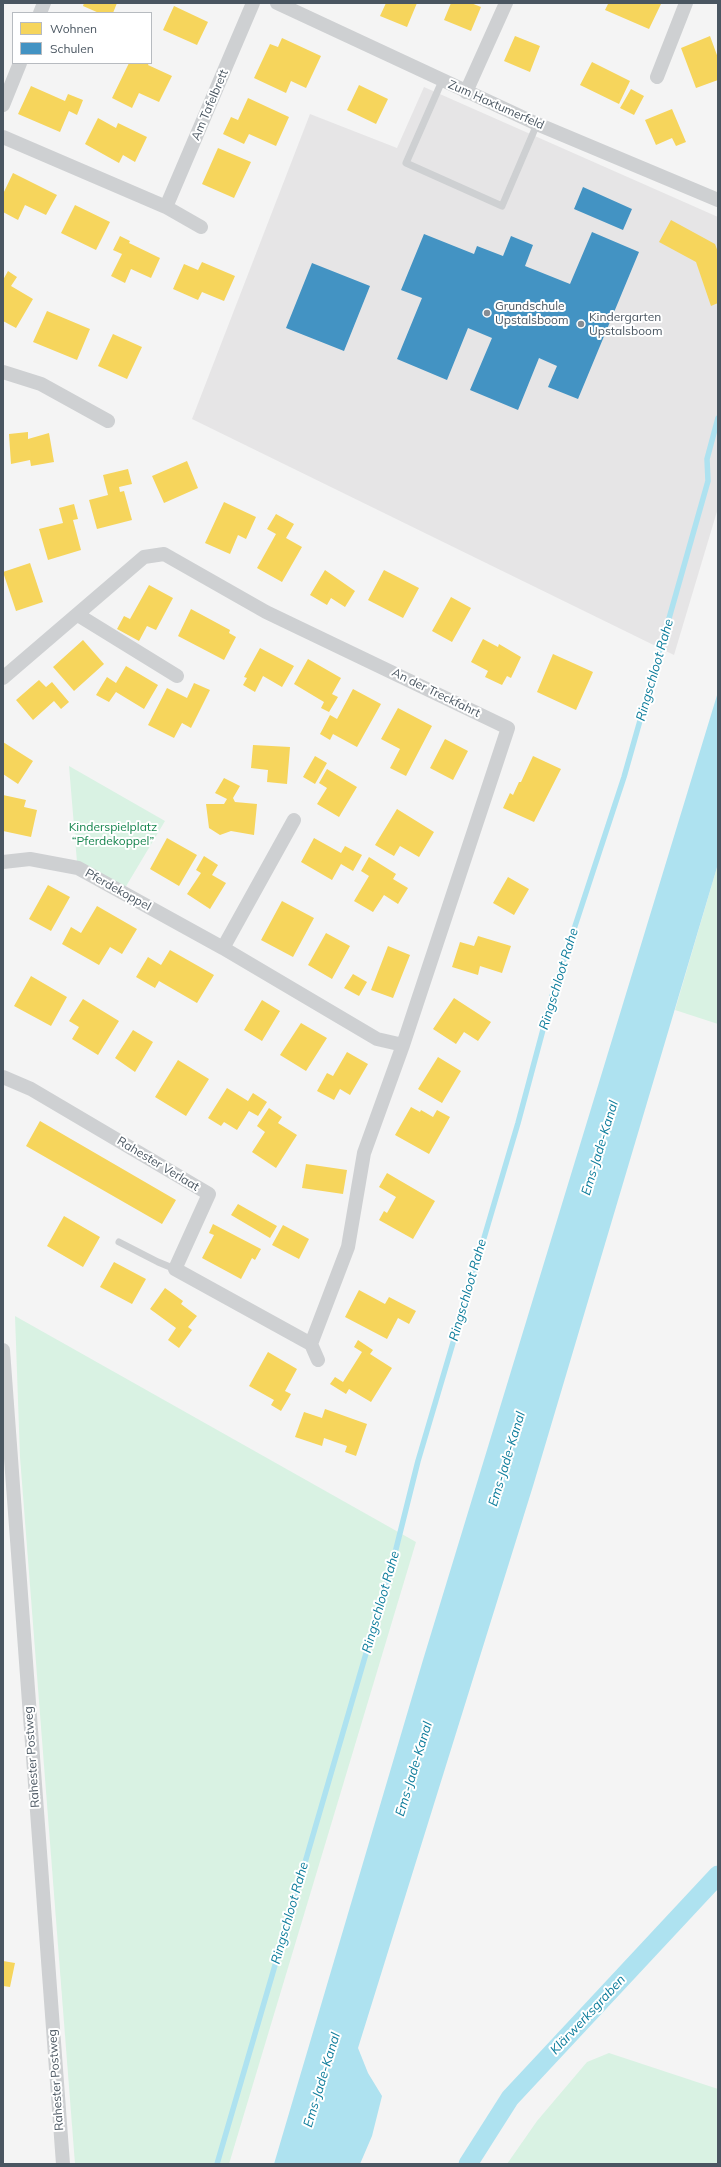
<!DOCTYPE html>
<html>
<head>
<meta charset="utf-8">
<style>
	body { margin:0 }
	#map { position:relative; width:721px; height:2167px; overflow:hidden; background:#f4f4f4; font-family:Mulish,sans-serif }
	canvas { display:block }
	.frame { position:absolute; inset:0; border:4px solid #4a5661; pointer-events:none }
	.legend { position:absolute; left:12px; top:12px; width:140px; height:52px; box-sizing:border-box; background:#fff; border:1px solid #b7bbc0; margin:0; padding:5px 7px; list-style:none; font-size:12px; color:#4a5661 }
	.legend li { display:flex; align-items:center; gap:8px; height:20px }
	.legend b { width:20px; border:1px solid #b7bbc0 }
</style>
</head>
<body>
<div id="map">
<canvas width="721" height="2167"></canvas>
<div class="frame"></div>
<ul class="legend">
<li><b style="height:11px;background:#f6d55c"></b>Wohnen</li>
<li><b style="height:11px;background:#4393c3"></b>Schulen</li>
</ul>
</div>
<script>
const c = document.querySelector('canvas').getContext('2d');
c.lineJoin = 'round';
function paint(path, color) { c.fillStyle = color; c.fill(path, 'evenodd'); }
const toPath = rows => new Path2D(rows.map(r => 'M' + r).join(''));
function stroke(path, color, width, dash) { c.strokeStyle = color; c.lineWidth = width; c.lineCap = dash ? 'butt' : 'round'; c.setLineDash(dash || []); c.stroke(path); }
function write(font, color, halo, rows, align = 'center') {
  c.font = font + ' Mulish,sans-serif'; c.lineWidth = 4; c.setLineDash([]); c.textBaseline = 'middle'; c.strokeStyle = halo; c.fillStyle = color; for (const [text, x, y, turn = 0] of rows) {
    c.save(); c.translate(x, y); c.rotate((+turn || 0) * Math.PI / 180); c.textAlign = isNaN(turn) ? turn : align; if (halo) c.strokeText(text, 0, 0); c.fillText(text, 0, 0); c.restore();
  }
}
const education = toPath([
	[424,87,718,217,718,508,674,655,192,419,310,114,397,148]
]);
const green = toPath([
	[69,766,165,821,125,888,77,862],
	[718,864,718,1024,675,1010],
	[15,1316,416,1542,229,2164,75,2164,20,1457],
	[609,2053,718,2089,718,2164,507,2164,537,2121,587,2062]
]);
const water = toPath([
	[718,692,718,864,533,1486,358,2048,368,2073,382,2096,372,2136,360,2164,274,2164,423,1660]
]);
const homes = toPath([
	[84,3,117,3,113,13,99,13,83,6],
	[386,3,417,3,407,27,380,16],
	[451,3,471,3,481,7,471,31,444,20],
	[605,3,658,3,661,4,649,29,605,10,608,4],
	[174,6,208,22,197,45,163,30],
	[515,36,540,46,530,72,504,61],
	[710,36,718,58,718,80,696,88,681,48],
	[282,38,321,56,306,88,291,81,286,93,254,78,270,44,278,47],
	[592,62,630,81,619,104,580,85],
	[129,63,149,63,148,65,172,76,159,102,139,93,132,108,112,98],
	[359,85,388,99,376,124,347,110],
	[31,86,65,101,68,94,83,100,77,115,69,111,60,132,18,114],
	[631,89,644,96,634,115,620,108],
	[248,98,289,117,276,146,249,134,244,144,223,134,231,117,238,120],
	[672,109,686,142,676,146,672,138,656,145,645,120],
	[98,118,116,128,118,123,147,137,135,162,123,155,119,163,85,144],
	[218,148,251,162,234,198,202,184],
	[13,173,57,195,46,215,25,205,18,220,3,212,3,194],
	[75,205,110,222,96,250,61,233],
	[671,220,715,244,718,252,718,303,711,306,696,262,659,242],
	[120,236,130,241,129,243,160,258,151,278,131,269,125,283,111,276,122,254,113,250],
	[202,262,235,276,224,301,202,292,198,300,173,289,184,264,198,270],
	[8,271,17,277,11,286,33,299,16,328,3,321,3,280],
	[47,311,90,329,77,360,33,342],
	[113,334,142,347,127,379,98,366],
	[28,432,28,439,49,433,54,462,31,466,30,460,11,464,9,434],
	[187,461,198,488,164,503,152,476],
	[128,469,132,484,119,487,120,492,124,491,132,520,97,529,89,500,108,495,103,475],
	[224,502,256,517,246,539,238,535,230,554,205,543],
	[74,504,78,519,73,520,81,550,48,560,39,529,63,523,59,508],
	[276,514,294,524,286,538,302,547,282,582,257,568,276,534,267,529],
	[30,563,43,602,16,611,3,572],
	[325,570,355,591,345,607,331,598,327,605,310,595],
	[384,570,419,588,403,618,368,600],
	[149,585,173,598,156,630,147,626,139,641,117,629,124,616,130,619],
	[451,597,471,608,452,642,432,631],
	[191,609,230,630,229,633,236,637,224,660,178,636],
	[483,639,498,647,499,644,521,657,511,678,507,676,502,685,485,677,488,671,471,662],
	[83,640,104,664,74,691,53,667],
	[260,648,294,666,282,687,263,676,255,692,243,685,247,678,244,677],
	[553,654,593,672,576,710,537,692],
	[308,659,341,678,332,694,338,697,329,712,321,708,324,702,294,684],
	[126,666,158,685,144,709,116,692,109,702,96,695,107,677,116,683],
	[39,680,46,687,52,682,69,702,61,709,54,701,33,720,16,700],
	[194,683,210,690,191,728,182,723,174,738,148,725,167,688,187,698],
	[353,689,381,704,357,747,333,734,330,740,320,734,330,715,337,719],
	[398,708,432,726,406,776,390,768,400,749,381,739],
	[445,739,468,751,453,780,430,768],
	[3,742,33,761,18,784,3,774],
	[253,745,290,747,287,784,267,782,268,770,251,768],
	[315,756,327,763,315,784,303,777],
	[533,756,561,769,534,822,503,808,510,793,513,795,519,782,521,782],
	[327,769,357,787,339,817,317,804,327,788,319,783],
	[224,778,240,786,233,798,235,802,257,804,254,835,231,831,220,835,209,828,206,804,224,804,227,799,215,793],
	[3,795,26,800,24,807,37,810,31,837,3,831],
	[397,809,434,832,419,857,400,846,394,856,375,845],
	[167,838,197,855,179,886,150,869],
	[314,838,341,853,345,846,362,855,353,871,341,864,332,880,301,862],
	[204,856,218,865,212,875,226,883,210,909,187,894,201,873,196,870],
	[369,857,396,874,393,879,408,888,398,904,384,895,373,912,354,901,369,876,361,871],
	[508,877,529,889,514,915,493,903],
	[48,885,70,897,51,931,29,919],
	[282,901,314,918,293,957,261,940],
	[97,906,137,929,122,954,110,947,99,965,62,944,71,927,81,933],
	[326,933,350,946,332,979,308,965],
	[478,936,511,946,502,973,480,966,478,975,452,967,460,942,474,946],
	[388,946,410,955,393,998,371,990],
	[170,950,214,975,197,1003,159,981,155,988,136,977,148,957,161,965],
	[353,974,367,982,359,996,344,988],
	[31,976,67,997,51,1026,14,1006],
	[454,998,491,1022,478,1041,464,1032,456,1044,433,1029],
	[83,999,119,1021,98,1055,72,1039,79,1027,69,1021],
	[262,1000,280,1011,262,1041,244,1030],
	[301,1023,327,1038,306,1071,280,1055],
	[133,1030,153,1042,135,1072,115,1058],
	[347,1052,368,1064,350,1095,340,1089,334,1100,317,1091,327,1073,333,1076],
	[438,1057,461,1071,442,1103,418,1089],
	[178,1060,209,1079,186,1116,155,1097],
	[227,1088,248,1101,253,1093,267,1102,258,1116,249,1111,237,1130,224,1122,221,1126,208,1118],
	[411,1107,420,1112,421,1110,433,1117,437,1110,450,1117,429,1154,395,1135],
	[269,1108,282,1117,278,1123,297,1135,276,1168,252,1152,265,1132,257,1126],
	[40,1121,176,1200,162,1224,26,1146],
	[306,1164,347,1170,343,1194,302,1188],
	[387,1173,435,1201,413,1239,379,1220,384,1211,387,1213,396,1197,379,1187],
	[238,1204,277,1226,270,1238,231,1215],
	[64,1216,100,1237,83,1267,47,1246],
	[213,1224,261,1249,255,1260,252,1258,241,1279,202,1258,214,1235,209,1233],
	[283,1225,309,1239,299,1259,272,1245],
	[114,1262,146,1279,132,1304,100,1287],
	[165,1288,183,1301,181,1304,197,1316,188,1327,192,1330,179,1348,168,1340,176,1328,150,1309],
	[359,1290,385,1304,389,1297,416,1311,409,1324,398,1318,387,1339,345,1317],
	[358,1340,373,1350,370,1354,392,1368,371,1402,349,1389,346,1394,330,1384,335,1377,343,1382,362,1352,354,1347],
	[268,1352,297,1369,285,1391,291,1394,281,1411,271,1405,274,1400,249,1386],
	[325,1409,367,1424,356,1456,345,1452,347,1446,324,1438,322,1446,295,1437,304,1412,322,1418],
	[3,1961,15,1963,10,1987,3,1986]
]);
const schools = toPath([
	[583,187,632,209,623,230,574,209],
	[592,232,639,252,578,399,548,387,557,366,539,358,518,410,470,390,492,338,468,328,447,380,397,359,422,298,401,290,424,234,474,254,477,246,503,256,511,236,533,245,525,266,570,284],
	[312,263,370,286,344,351,286,328]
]);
const stream = toPath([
	[217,2164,393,1561,418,1461,518,1123,552,996,624,777,708,481,707,459,718,418]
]);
const canal = toPath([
	[468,2164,510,2098,718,1875]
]);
const lane = toPath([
	[442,81,406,163,502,206,537,124],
	[119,1242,158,1262,175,1269]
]);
const street = toPath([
	[277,3,537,124,718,200],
	[40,13,44,3],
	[657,77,686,3],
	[466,92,506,3],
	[3,105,20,63],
	[3,137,166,207,253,3],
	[166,207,201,227],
	[3,372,41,384,108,421],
	[78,615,177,676],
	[3,678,144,557,164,554,266,612,508,728,403,1045,364,1153,348,1247,311,1344,318,1360],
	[3,862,30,859,78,868,223,948,377,1039,403,1045],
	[223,948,294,820],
	[3,1077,31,1089,209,1194,175,1269,311,1344],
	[3,1350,63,2164]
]);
const markers = [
	[487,313,4,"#868d94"],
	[581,324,4,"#868d94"]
];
const streetNames = [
	["Am Tafelbrett",210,105,-67],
	["Zum Haxtumerfeld",496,105,24],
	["An der Treckfahrt",436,693,26],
	["Pferdekoppel",118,890,29],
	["Rahester Verlaat",158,1164,31],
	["Rahester Postweg",32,1757,-94],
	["Rahester Postweg",56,2080,-94]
];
const poiNames = [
	["Grundschule",495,306],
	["Upstalsboom",495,320],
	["Kindergarten",589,317],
	["Upstalsboom",589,331]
];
const parkNames = [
	["Kinderspielplatz",113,827],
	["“Pferdekoppel”",113,841]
];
const waterNames = [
	["Ringschloot Rahe",655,670,-74],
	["Ringschloot Rahe",559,979,-73],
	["Ems-Jade-Kanal",600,1148,-73],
	["Ringschloot Rahe",468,1290,-74],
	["Ems-Jade-Kanal",507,1459,-73],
	["Ringschloot Rahe",381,1602,-74],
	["Ems-Jade-Kanal",414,1769,-73],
	["Ringschloot Rahe",290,1913,-74],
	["Klärwerksgraben",588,2015,-47],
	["Ems-Jade-Kanal",322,2080,-73]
];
paint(education, '#e6e5e6');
paint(green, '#d9f2e3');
paint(water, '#aee2f0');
paint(homes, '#f6d55c');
paint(schools, '#4393c3');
stroke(stream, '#aee2f0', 5.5);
stroke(canal, '#aee2f0', 19);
stroke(lane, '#ced0d2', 7);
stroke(street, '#ced0d2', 14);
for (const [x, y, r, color] of markers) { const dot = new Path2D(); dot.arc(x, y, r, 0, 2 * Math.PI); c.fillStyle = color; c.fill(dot); stroke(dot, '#fff', 1.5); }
write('12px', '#4a5661', '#fff', streetNames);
write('12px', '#4a5661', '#fff', poiNames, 'left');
write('12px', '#17864f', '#fff', parkNames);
write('italic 13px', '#0c7c9b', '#fff', waterNames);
</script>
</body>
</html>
